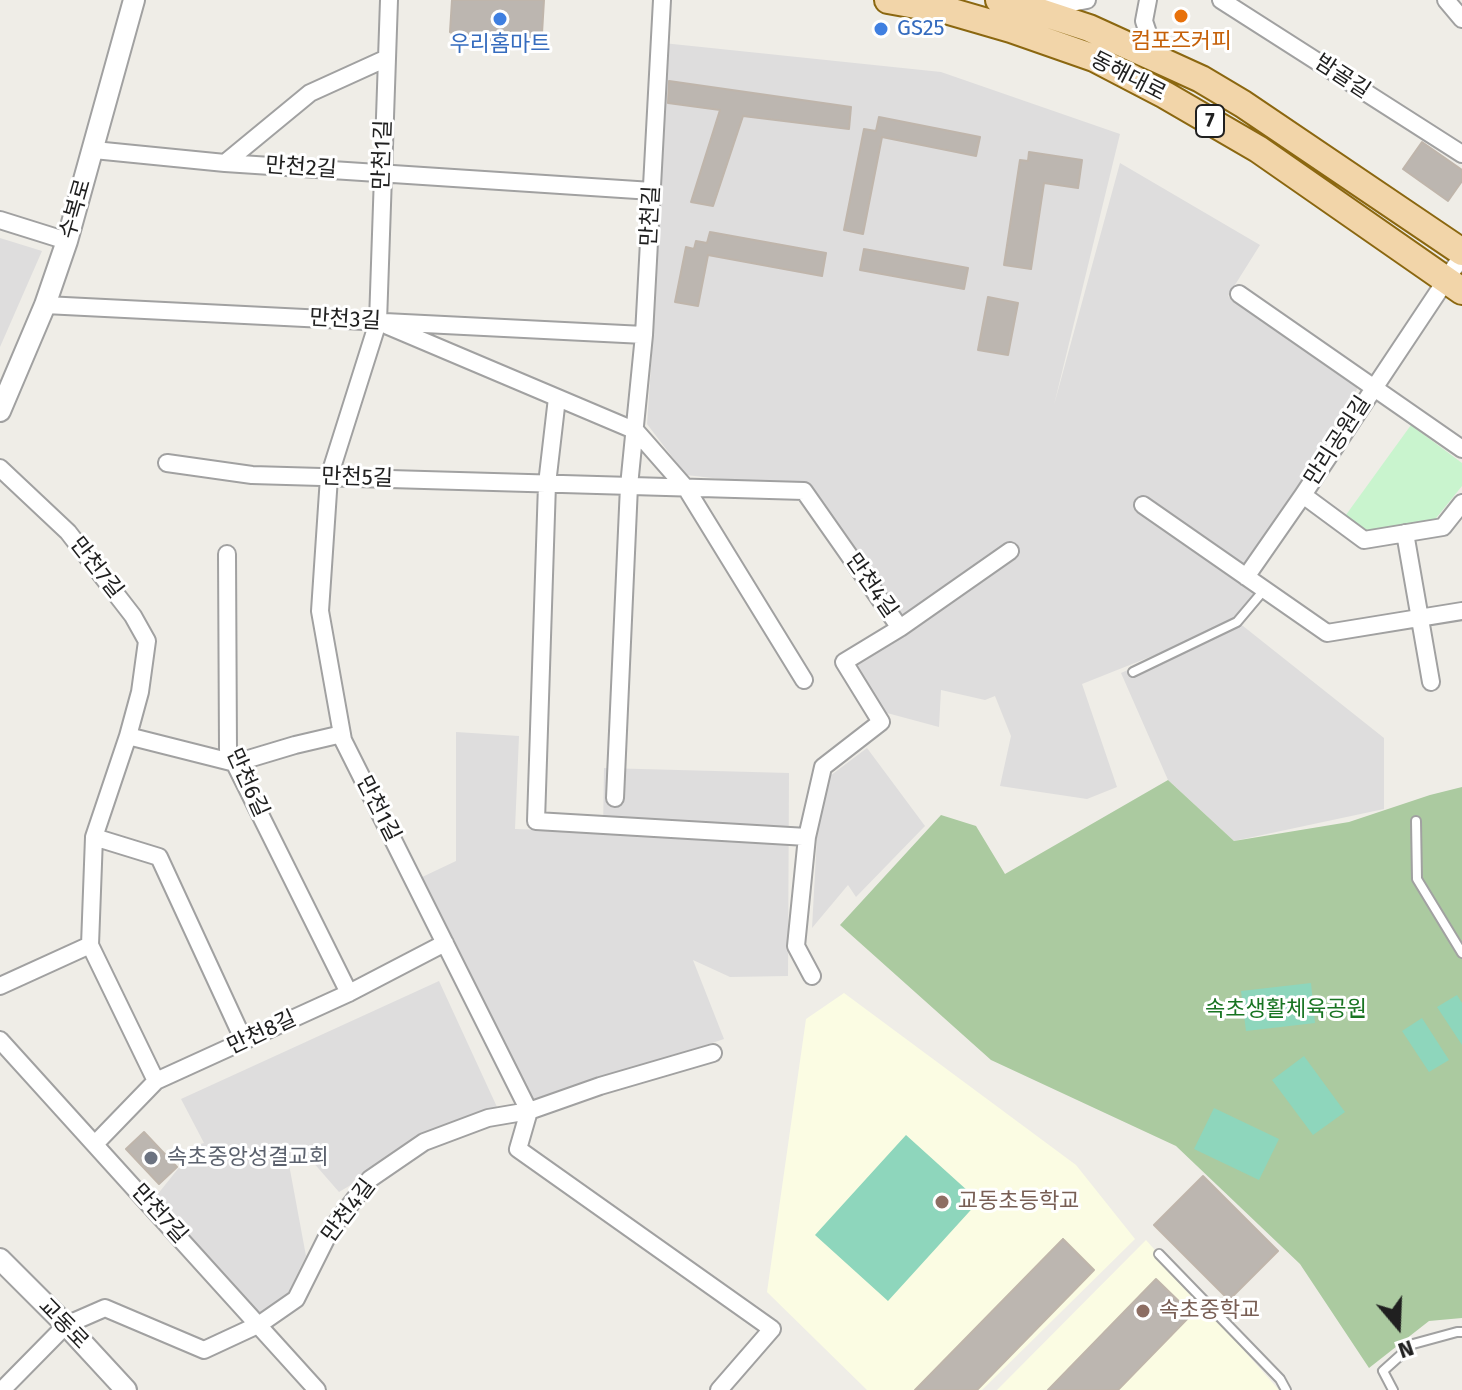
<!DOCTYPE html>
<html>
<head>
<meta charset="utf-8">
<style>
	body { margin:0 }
	#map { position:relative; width:1462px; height:1390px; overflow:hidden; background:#efede7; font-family:"Fira Sans",sans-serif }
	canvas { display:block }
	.north { position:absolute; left:1358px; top:1286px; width:80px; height:80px; -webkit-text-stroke:6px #fff; paint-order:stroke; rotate:161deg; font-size:22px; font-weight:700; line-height:32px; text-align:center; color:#202020 }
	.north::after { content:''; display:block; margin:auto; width:28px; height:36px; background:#202020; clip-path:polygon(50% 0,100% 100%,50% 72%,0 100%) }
</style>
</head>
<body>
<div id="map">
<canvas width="1462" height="1390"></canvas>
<div class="north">N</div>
</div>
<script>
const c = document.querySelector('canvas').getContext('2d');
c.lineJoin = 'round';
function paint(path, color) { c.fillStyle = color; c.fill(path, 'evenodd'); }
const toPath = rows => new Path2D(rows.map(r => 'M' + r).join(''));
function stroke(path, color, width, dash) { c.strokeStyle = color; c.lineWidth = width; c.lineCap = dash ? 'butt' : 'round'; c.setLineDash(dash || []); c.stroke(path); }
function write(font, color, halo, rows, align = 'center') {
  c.font = font + ' "Fira Sans","Noto Sans KR",sans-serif'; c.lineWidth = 6; c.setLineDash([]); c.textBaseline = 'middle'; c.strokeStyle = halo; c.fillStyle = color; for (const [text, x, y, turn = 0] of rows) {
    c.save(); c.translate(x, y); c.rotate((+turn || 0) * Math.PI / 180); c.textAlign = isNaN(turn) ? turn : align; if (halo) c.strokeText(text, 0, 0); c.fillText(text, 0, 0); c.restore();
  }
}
const residential = toPath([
	[663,43,941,72,1120,134,1054,405,1120,163,1260,245,1228,296,1359,386,1246,576,1265,590,1238,622,1384,738,1384,809,1234,841,1168,780,1121,673,1205,635,1082,684,1117,787,1087,799,1000,786,1011,736,995,696,985,700,941,690,939,727,887,713,855,666,900,617,809,489,686,475,647,424,653,337],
	[0,238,42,251,0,347],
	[456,732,519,736,515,829,603,832,604,768,789,773,788,976,730,977,693,960,724,1039,532,1103,418,879,456,861],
	[867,748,925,826,856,897,848,885,812,928,817,837,826,779],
	[439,981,497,1107,469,1118,461,1119,339,1192,305,1153,288,1159,306,1256,288,1293,261,1316,153,1200,197,1145,204,1143,181,1099]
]);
const education = toPath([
	[844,993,1076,1165,1135,1239,982,1390,867,1390,767,1292,806,1019],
	[1146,1240,1279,1390,997,1390]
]);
const forest = toPath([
	[1168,780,1234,841,1349,822,1430,795,1462,787,1462,1318,1429,1321,1369,1368,1300,1264,1176,1146,991,1060,840,925,941,815,976,826,1005,874]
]);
const park = toPath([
	[1411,425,1462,463,1462,486,1433,522,1363,532,1343,519]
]);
const pitch = toPath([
	[1311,983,1315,1023,1246,1031,1241,991],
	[1457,995,1462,1003,1462,1045,1437,1007],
	[1422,1018,1449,1060,1429,1072,1402,1031],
	[1304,1056,1345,1112,1313,1135,1272,1080],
	[1214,1108,1279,1139,1259,1180,1194,1149],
	[906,1135,979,1201,888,1301,815,1235]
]);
const building = toPath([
	[452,0,544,0,541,50,481,48,450,32,452,0],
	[669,81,851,107,849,129,743,116,713,206,691,202,720,110,668,103,669,81],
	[879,117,980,137,976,156,882,137,863,234,844,230,864,129,876,131,879,117],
	[1422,142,1462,170,1462,181,1448,201,1403,169,1422,142],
	[1029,152,1082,160,1078,188,1044,183,1031,269,1004,265,1020,160,1028,161,1029,152],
	[710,232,826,253,822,276,708,255,698,306,675,302,686,247,694,249,696,241,707,243,710,232],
	[864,249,968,268,964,289,860,270,864,249],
	[988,297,1018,303,1008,355,978,350,988,297],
	[144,1132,177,1167,159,1184,126,1149,144,1132],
	[1203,1176,1278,1251,1229,1300,1154,1225,1203,1176],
	[1063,1239,1094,1270,977,1390,915,1390,1063,1239],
	[1156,1279,1192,1314,1118,1390,1048,1390,1156,1279]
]);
const service = toPath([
	[1133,672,1237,622,1264,590],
	[1416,821,1417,879,1462,953],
	[1159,1254,1280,1379,1286,1390],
	[1393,1390,1383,1371,1413,1344,1457,1332,1462,1332]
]);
const minor = toPath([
	[389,0,378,322,329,477,320,611,343,740,529,1111,518,1149,772,1329,719,1390],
	[1148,0,1144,21,1149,36,1164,60],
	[1221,0,1462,154],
	[1446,0,1462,19],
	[1041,9,1087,0],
	[94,150,225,163,652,191],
	[225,163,310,93,387,58],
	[0,220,67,241],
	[1239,294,1462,449],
	[45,305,644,335],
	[388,326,636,431,686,488,804,680],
	[557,398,547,484,536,821,807,837],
	[167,463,252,475,804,491,900,628],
	[0,468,68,532,133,616,147,641,140,692,128,736,94,837,90,945,0,986],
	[1303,495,1364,540,1443,527,1462,503],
	[1143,505,1327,633,1462,611],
	[1405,533,1431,682],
	[227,554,228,750,349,993],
	[1246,577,1303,495,1462,256],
	[128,736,235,763,295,745,342,734],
	[615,798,629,486,644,335,662,0],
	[94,837,159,857,244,1041],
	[90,945,156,1081],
	[812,976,796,946,807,837,823,767,881,722,844,662,900,628,1010,551],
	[0,1040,317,1390],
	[95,1144,156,1081,349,993,445,943],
	[2,1390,66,1325,105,1308,204,1350,260,1324,296,1299,330,1231,370,1179,424,1142,488,1118,529,1111,600,1086,713,1053]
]);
const tertiary = toPath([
	[0,411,45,305,67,241,134,0],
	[0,1259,66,1325,126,1390]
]);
const primary = toPath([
	[888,0,949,11,1011,29,1094,58,1165,95,1258,149,1462,291],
	[999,0,1034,10,1089,28,1201,79,1243,104,1462,252]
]);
const markers = [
	[1181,16,8,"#e8710a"],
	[500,19,8,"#3f7fe0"],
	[881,29,8,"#3f7fe0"],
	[151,1158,8,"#6b7280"],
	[942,1202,8,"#8d6e63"],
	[1143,1311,8,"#8d6e63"]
];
const shields = [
	[1210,121,28]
];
const shieldNames = [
	["7",1210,121]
];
const shopNames = [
	["GS25",897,29],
	["우리홈마트",500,45,"center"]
];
const foodNames = [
	["컴포즈커피",1181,42]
];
const streetNames = [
	["동해대로",1128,77,27],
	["밤골길",1342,77,33],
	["만천1길",383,155,-88],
	["만천2길",301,168,4],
	["수복로",76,209,-74],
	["만천길",651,216,-87],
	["만천3길",345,320,3],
	["만리공원길",1338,441,-57],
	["만천5길",357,478,2],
	["만천7길",96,568,52],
	["만천4길",871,586,55],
	["만천6길",247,783,66],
	["만천1길",378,809,63],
	["만천8길",262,1033,-25],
	["만천4길",349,1211,-53],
	["만천7길",159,1214,48],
	["교동로",63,1324,46]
];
const parkNames = [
	["속초생활체육공원",1286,1010]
];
const worshipNames = [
	["속초중앙성결교회",167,1158]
];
const educationNames = [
	["교동초등학교",958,1202],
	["속초중학교",1159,1311]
];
paint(residential, '#dedddd');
paint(education, '#fbfce3');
paint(forest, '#abcaa0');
paint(park, '#c9f4ce');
paint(pitch, '#8ed6bc');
paint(building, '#bcb6b0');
stroke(building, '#bfb5ab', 2);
stroke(service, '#a1a1a1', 12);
stroke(minor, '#a1a1a1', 20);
stroke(tertiary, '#a1a1a1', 24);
stroke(primary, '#8b6710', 30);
stroke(service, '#fff', 8);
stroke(minor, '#fff', 16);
stroke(tertiary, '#fff', 20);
stroke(primary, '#f2d5a9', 26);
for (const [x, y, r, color] of markers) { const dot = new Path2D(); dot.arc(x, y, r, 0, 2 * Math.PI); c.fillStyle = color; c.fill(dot); stroke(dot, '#fff', 3); }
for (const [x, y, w] of shields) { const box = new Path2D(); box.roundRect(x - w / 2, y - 16, w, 32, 6); c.fillStyle = '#fff'; c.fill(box); stroke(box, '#202020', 2); }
write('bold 20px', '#202020', null, shieldNames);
write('22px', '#366cbe', '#fff', shopNames, 'left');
write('22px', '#c56008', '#fff', foodNames);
write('22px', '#202020', '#fff', streetNames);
write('22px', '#187422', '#fff', parkNames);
write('22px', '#5b616d', '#fff', worshipNames, 'left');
write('22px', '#785e54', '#fff', educationNames, 'left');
</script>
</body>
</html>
